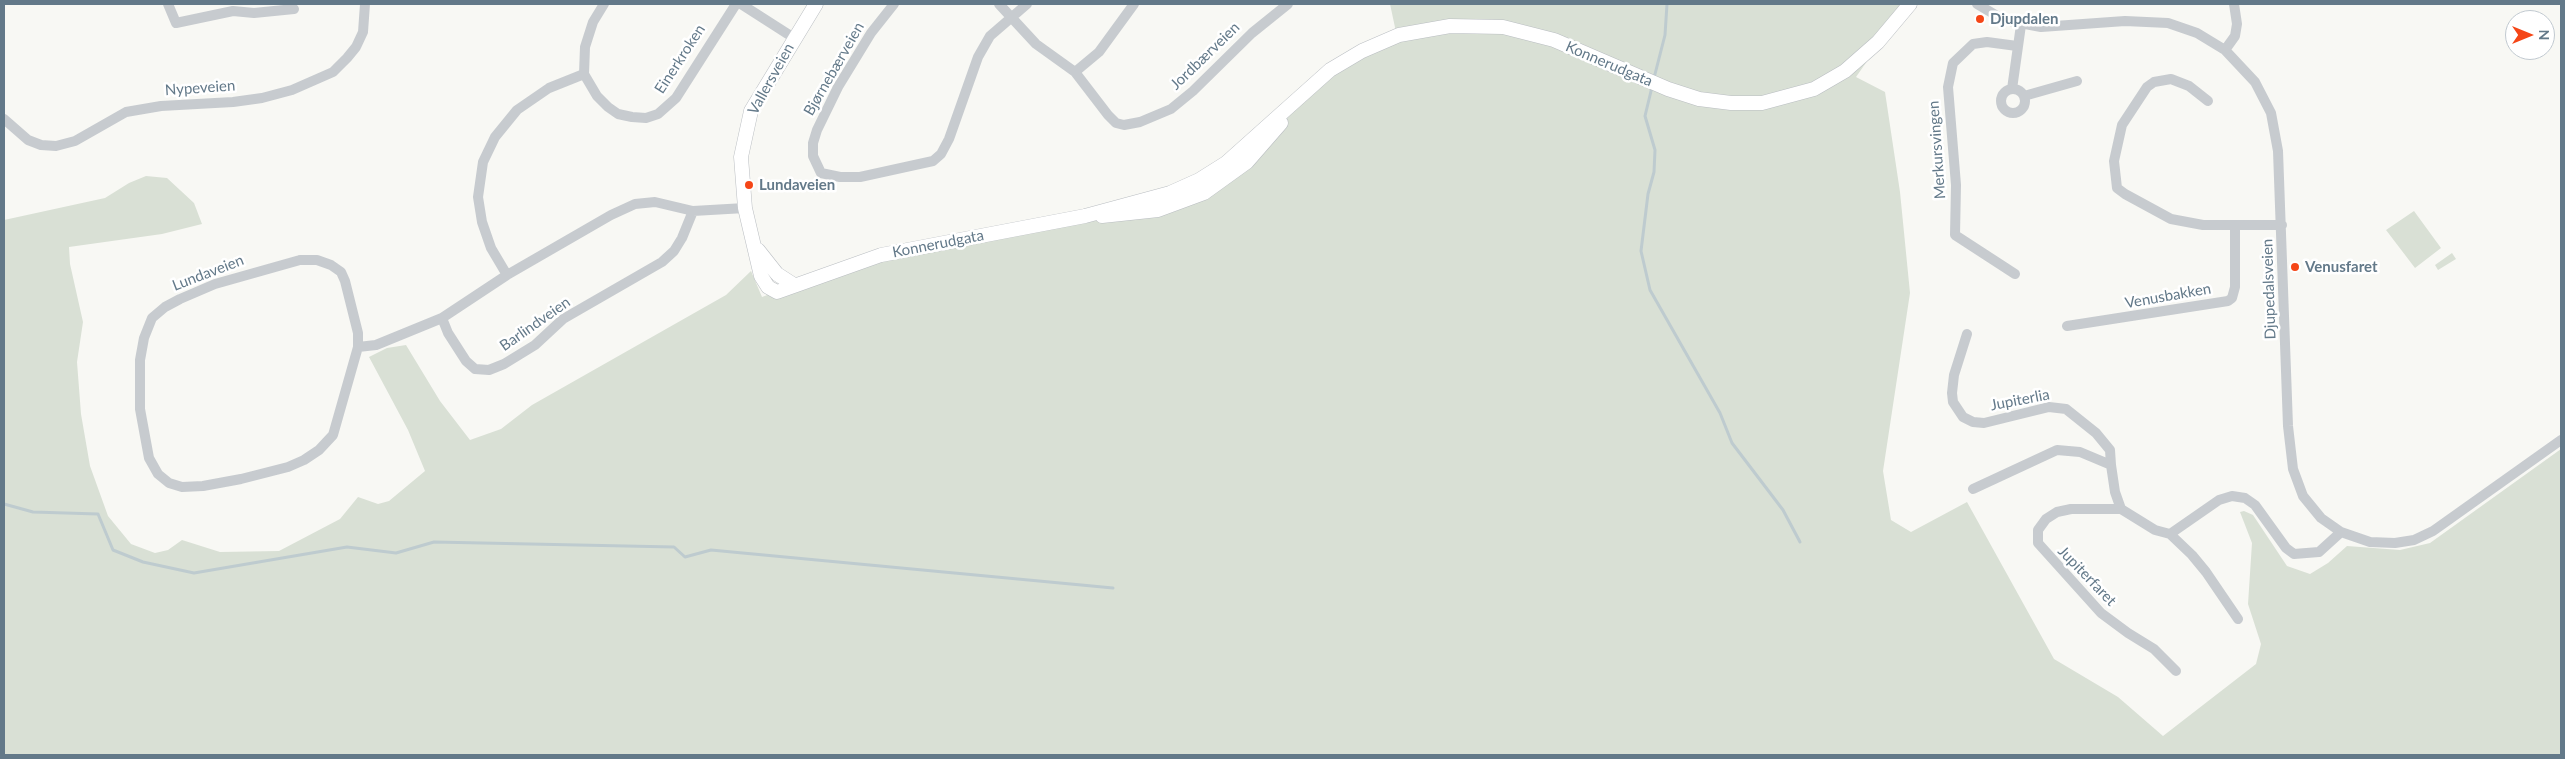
<!DOCTYPE html>
<html>
<head>
<meta charset="utf-8">
<style>
	body { margin:0 }
	#map { position:relative; width:2565px; height:759px; overflow:hidden; background:#f8f8f4; font-family:Lato,sans-serif }
	canvas { display:block }
	.frame { position:absolute; inset:0; border:5px solid #637989; pointer-events:none }
	.north { position:absolute; left:2505px; top:10px; width:50px; height:50px; box-sizing:border-box; background:#fff; border:1px solid #c1c9d0; border-radius:50%; rotate:90deg; font-size:14px; font-weight:700; line-height:20px; text-align:center; color:#637989 }
	.north::after { content:''; display:block; margin:auto; width:18px; height:22px; background:#f54617; clip-path:polygon(50% 0,100% 100%,50% 72%,0 100%) }
</style>
</head>
<body>
<div id="map">
<canvas width="2565" height="759"></canvas>
<div class="frame"></div>
<div class="north">N</div>
</div>
<script>
const c = document.querySelector('canvas').getContext('2d');
c.lineJoin = 'round';
function paint(path, color) { c.fillStyle = color; c.fill(path, 'evenodd'); }
const toPath = rows => new Path2D(rows.map(r => 'M' + r).join(''));
function stroke(path, color, width, dash) { c.strokeStyle = color; c.lineWidth = width; c.lineCap = dash ? 'butt' : 'round'; c.setLineDash(dash || []); c.stroke(path); }
function write(font, color, halo, rows, align = 'center') {
  c.font = font + ' Lato,sans-serif'; c.lineWidth = 5; c.setLineDash([]); c.textBaseline = 'middle'; c.strokeStyle = halo; c.fillStyle = color; for (const [text, x, y, turn = 0] of rows) {
    c.save(); c.translate(x, y); c.rotate((+turn || 0) * Math.PI / 180); c.textAlign = isNaN(turn) ? turn : align; if (halo) c.strokeText(text, 0, 0); c.fillText(text, 0, 0); c.restore();
  }
}
const green = toPath([
	[1390,4,1907,4,1856,77,1885,92,1900,192,1910,293,1883,471,1891,520,1911,532,1967,502,2054,659,2118,697,2163,736,2256,664,2261,644,2248,604,2252,543,2240,512,2244,511,2253,515,2287,566,2310,574,2328,563,2347,546,2400,550,2430,543,2561,449,2561,755,4,755,4,220,105,198,129,183,146,176,167,178,194,203,202,224,162,234,69,247,70,264,83,322,77,362,81,414,90,466,108,516,131,544,155,553,168,550,182,540,220,552,279,551,340,519,358,497,378,504,389,501,425,471,408,430,369,357,387,348,406,345,440,401,470,440,501,429,532,405,726,295,751,271,762,297,850,264,1173,200,1299,98,1396,32],
	[2414,211,2441,248,2415,268,2386,230],
	[2452,253,2456,259,2438,270,2435,265]
]);
const stream = toPath([
	[1654,78,1665,35,1667,4],
	[1652,87,1645,116,1655,150,1654,172,1648,194,1641,251,1650,290,1720,413,1732,443,1783,510,1800,542],
	[4,504,33,512,98,514,113,550,143,562,194,573,347,547,396,553,434,542,674,547,685,557,711,550,1113,588]
]);
const minor = toPath([
	[168,4,176,23,233,11,254,13,294,9],
	[604,4,593,22,585,47,584,74,597,96,608,107,618,114,632,117,646,118,658,114,676,98,736,4],
	[741,4,794,38],
	[894,4,871,33,838,87,817,130,813,143,813,156,821,173,840,177,860,177,933,161,941,154,949,139,978,57,990,36,1027,4],
	[999,4,1036,44,1075,72,1108,115,1116,123,1124,125,1140,122,1171,109,1193,91,1252,33,1288,4],
	[1977,4,2004,20,2041,27,2125,21,2168,23,2197,33,2225,50,2255,82,2271,113,2278,151,2288,426,2293,469,2303,496,2321,518,2341,532,2370,542,2395,543,2414,540,2433,531,2561,440],
	[2225,50,2235,36,2237,24,2234,4],
	[1075,72,1099,52,1134,4],
	[2012,89,2021,25],
	'2001 101a12 12 0 1 1 24 0a12 12 0 1 1-24 0Z',
	[2024,96,2077,81],
	[2208,101,2189,86,2171,79,2154,82,2147,87,2122,125,2114,161,2117,188,2125,194,2171,219,2203,225,2282,225],
	[4,119,28,140,41,145,56,146,75,141,126,112,161,106,233,102,262,98,292,90,333,72,347,58,356,47,363,32,365,4],
	[300,260,317,260,331,265,341,272,345,281,358,333,358,347,333,435,319,450,304,460,288,467,241,479,203,486,182,487,169,483,158,474,149,458,140,409,140,360,144,338,152,318,165,307,180,299,215,284,300,260],
	[2015,274,1955,235,1956,185,1948,87,1953,63,1973,44,1987,42,2017,46],
	[507,275,491,248,482,222,478,197,483,162,495,137,517,110,549,88,584,74],
	[442,318,448,333,466,361,475,369,489,370,504,364,535,345,563,319,662,262,674,251,682,238,693,211],
	[2067,326,2228,301,2232,298,2235,287,2235,226],
	[1967,334,1954,375,1952,393,1953,402,1963,417,1973,422,1984,423,2049,407,2066,409,2096,433,2110,450,2111,465],
	[358,347,376,345,442,318,507,275,611,215,635,204,655,202,693,211,745,208],
	[1973,489,2057,450,2080,452,2111,465,2115,492,2121,509,2155,530,2170,534,2219,500,2232,496,2245,498,2255,505,2286,548,2294,554,2319,552,2341,532],
	[2121,509,2071,509,2057,512,2046,519,2038,530,2038,543,2101,613,2128,633,2154,649,2176,671],
	[2170,534,2192,555,2206,572,2238,619]
]);
const major = toPath([
	[816,4,751,111,741,157,745,208,761,276,768,287,777,292,881,255,1085,216,1170,193,1199,180,1226,163,1330,70,1362,51,1399,35,1450,26,1503,27,1554,40,1668,89,1699,99,1731,103,1762,103,1814,89,1845,71,1878,42,1910,4],
	[1102,216,1158,210,1204,193,1247,162,1281,123],
	[758,250,777,274,794,285]
]);
const markers = [
	[1980,19,5,"#f54617"],
	[749,185,5,"#f54617"],
	[2295,267,5,"#f54617"]
];
const poiNames = [
	["Djupdalen",1990,19],
	["Lundaveien",759,185],
	["Venusfaret",2305,267]
];
const streetNames = [
	["Jordbærveien",1205,56,-44],
	["Einerkroken",680,59,-57],
	["Konnerudgata",1609,64,23],
	["Bjørnebærveien",834,69,-60],
	["Vallersveien",771,79,-61],
	["Nypeveien",200,88,-4],
	["Merkursvingen",1937,150,-94],
	["Konnerudgata",938,244,-11],
	["Lundaveien",208,273,-21],
	["Djupedalsveien",2269,289,-92],
	["Venusbakken",2168,296,-10],
	["Barlindveien",535,324,-35],
	["Jupiterlia",2020,400,-11],
	["Jupiterfaret",2087,576,46]
];
paint(green, '#d9e0d5');
stroke(stream, '#becbcf', 3);
stroke(major, '#babec2', 15);
stroke(minor, '#c7cbcf', 10);
stroke(major, '#fff', 14);
for (const [x, y, r, color] of markers) { const dot = new Path2D(); dot.arc(x, y, r, 0, 2 * Math.PI); c.fillStyle = color; c.fill(dot); stroke(dot, '#fff', 2); }
write('bold 15px', '#637989', '#fff', poiNames, 'left');
write('15px', '#637989', '#fff', streetNames);
</script>
</body>
</html>
